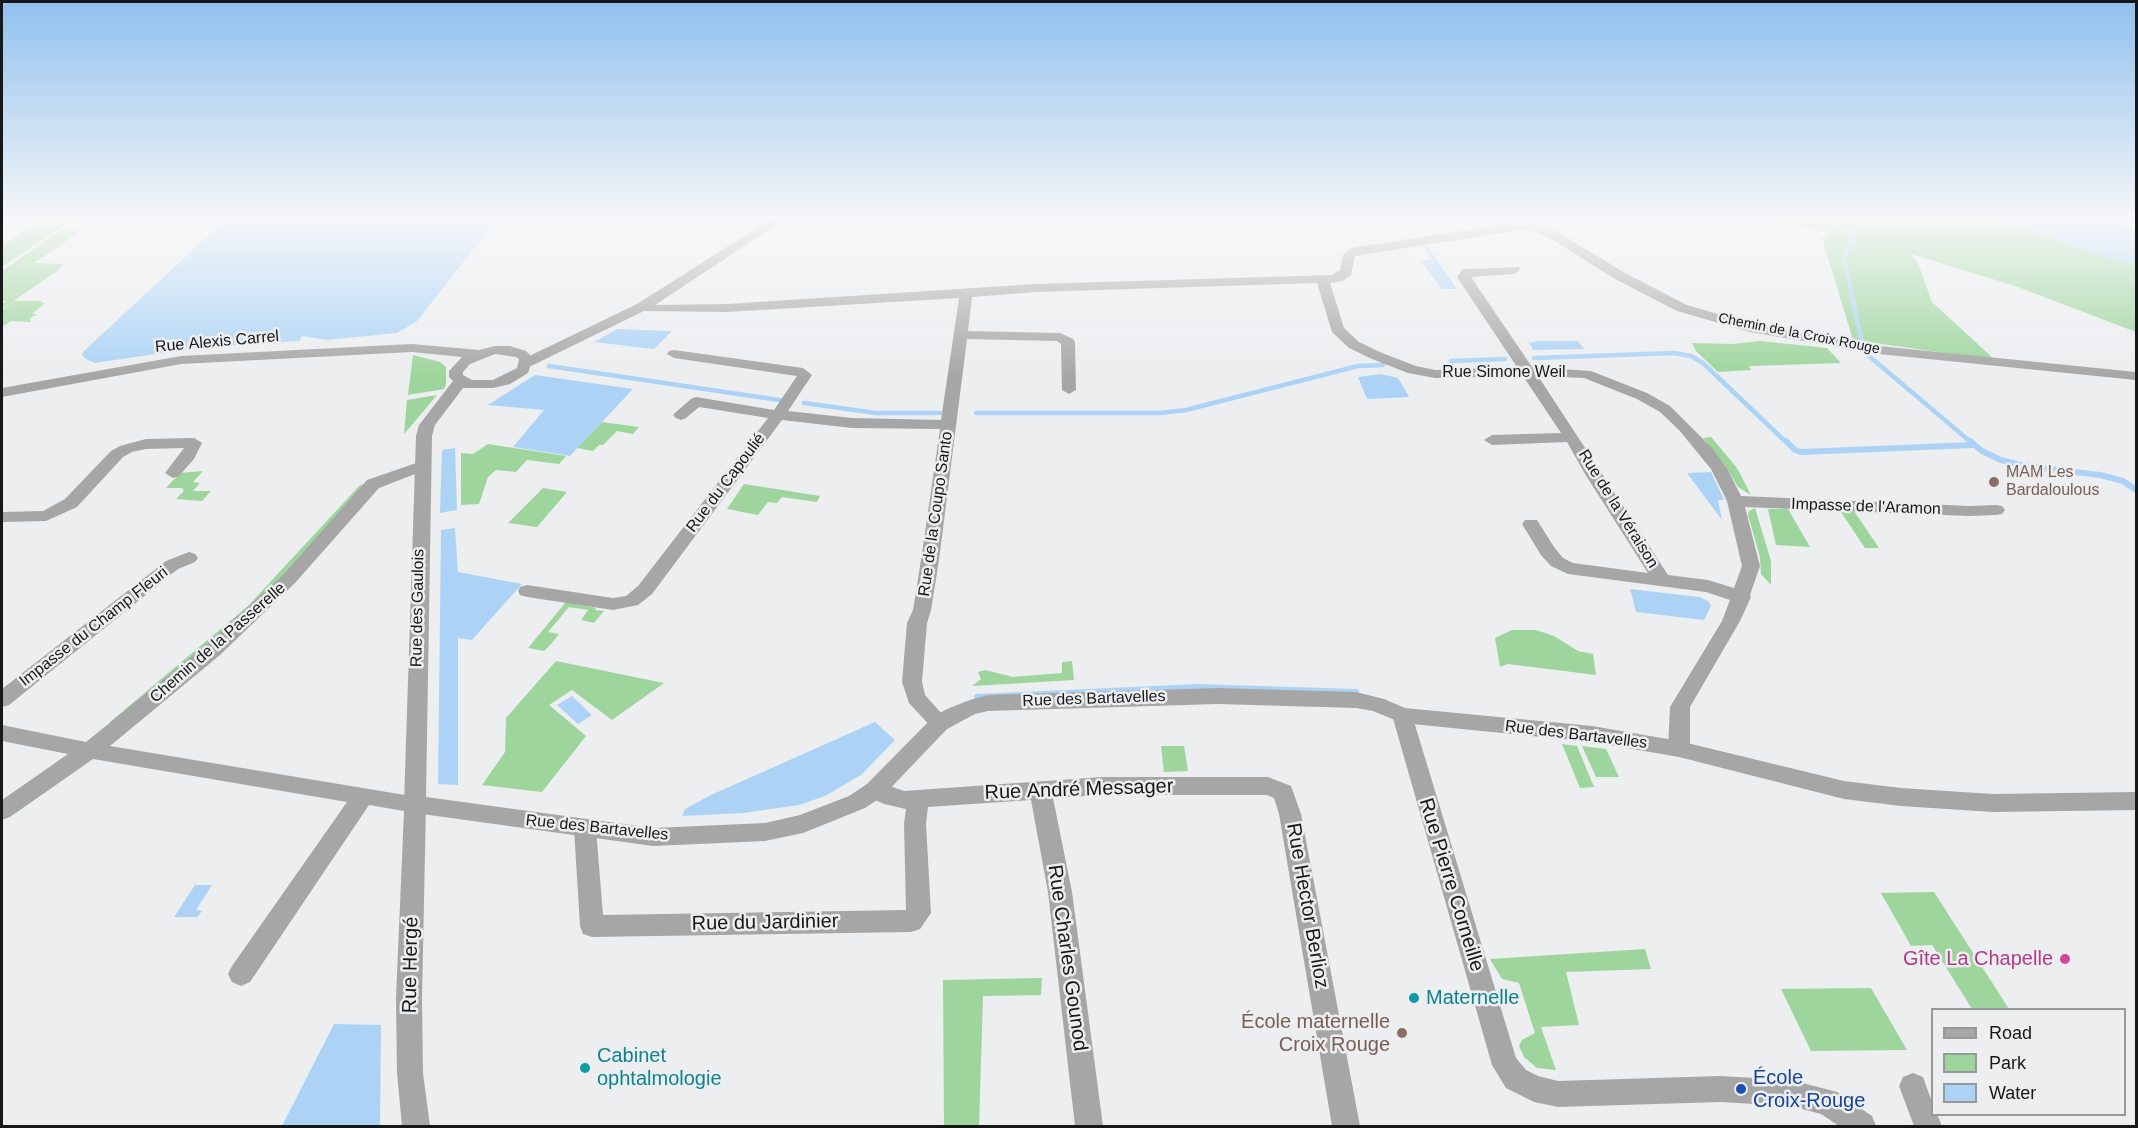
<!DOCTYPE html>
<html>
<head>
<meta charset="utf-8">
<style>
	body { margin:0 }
	#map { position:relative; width:2138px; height:1128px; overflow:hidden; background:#eceef0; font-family:Helvetica,sans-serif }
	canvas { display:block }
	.frame { position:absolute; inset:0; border:3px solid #171819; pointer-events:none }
	.legend { position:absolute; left:1931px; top:1008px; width:195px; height:108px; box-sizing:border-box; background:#eceef0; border:2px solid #97989a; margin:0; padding:8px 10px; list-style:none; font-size:18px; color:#171819 }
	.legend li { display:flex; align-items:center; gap:12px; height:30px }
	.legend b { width:30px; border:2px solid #97989a }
</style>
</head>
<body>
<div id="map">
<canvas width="2138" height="1128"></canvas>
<div class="frame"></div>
<ul class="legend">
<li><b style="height:8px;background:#a7a6a6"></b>Road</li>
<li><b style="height:16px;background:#9dd59c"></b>Park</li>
<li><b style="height:16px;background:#acd3f6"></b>Water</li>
</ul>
</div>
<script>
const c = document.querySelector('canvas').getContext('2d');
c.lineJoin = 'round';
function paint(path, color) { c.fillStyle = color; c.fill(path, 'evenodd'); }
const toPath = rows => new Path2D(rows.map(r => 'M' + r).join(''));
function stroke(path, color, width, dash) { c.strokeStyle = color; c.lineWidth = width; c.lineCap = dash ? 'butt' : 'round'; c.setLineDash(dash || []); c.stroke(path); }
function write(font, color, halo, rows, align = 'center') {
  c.font = font + ' Helvetica,sans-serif'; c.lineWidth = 5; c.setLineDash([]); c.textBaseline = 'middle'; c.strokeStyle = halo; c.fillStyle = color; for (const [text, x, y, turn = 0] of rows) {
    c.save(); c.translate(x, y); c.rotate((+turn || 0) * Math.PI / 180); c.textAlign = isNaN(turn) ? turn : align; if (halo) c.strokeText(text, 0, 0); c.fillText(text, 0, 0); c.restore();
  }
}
const green = toPath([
	[43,219,73,219,2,267,2,246],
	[1781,219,1986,219,2040,232,2075,247,2136,266,2136,332,2015,286,1911,254,1918,263,1932,302,1995,360,1853,340,1822,238,1832,232,1798,227],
	[61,230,81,231,34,263,64,264,60,269,2,309,2,304,6,301,2,301,2,271],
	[14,301,42,301,41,303,45,303,32,314,38,314,30,318,31,322,11,321,2,327,2,310],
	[1760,341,1827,348,1841,363,1749,366,1751,370,1718,372,1696,351,1692,343,1732,344],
	[413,355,440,362,446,367,446,384,444,389,408,395],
	[437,395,411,426,404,434,407,400],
	[602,422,639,427,633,434,617,431,603,445,599,445,593,451,577,448],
	[1711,437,1737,468,1751,495,1738,487,1725,465,1703,438],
	[488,444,566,456,559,464,527,460,516,472,496,470,488,477,479,504,461,505,461,453,473,454],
	[203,471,193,482,200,483,193,491,211,491,202,501,176,499,184,491,182,488,166,488,180,473],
	[361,484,362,486,289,573,117,725,110,722,248,606],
	[744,484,820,496,817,502,782,497,777,503,768,502,758,515,727,509],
	[543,488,567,492,537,527,508,523],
	[1755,508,1771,561,1771,585,1761,574,1760,557,1748,515,1749,511],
	[1768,509,1788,509,1810,547,1776,545],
	[1854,511,1879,548,1865,548,1841,512],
	[566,602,596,608,595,610,604,611,594,623,581,620,588,610,569,607,548,632,559,634,551,644,544,651,528,648],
	[1512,630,1536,630,1554,636,1578,651,1593,654,1596,675,1508,664,1500,667,1495,638],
	[556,661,664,683,612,720,572,690,549,705,586,736,542,792,482,785,505,752,506,718],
	[1072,661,1074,680,972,686,981,679,978,672,985,670,1013,677,1062,673,1062,662],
	[1562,744,1577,746,1594,787,1580,788],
	[1161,746,1184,746,1188,771,1164,772],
	[1582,746,1606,749,1619,777,1596,777],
	[1934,892,2009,1009,1972,1009,1932,945,1911,946,1881,893],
	[1645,949,1651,969,1566,972,1579,1025,1541,1027,1556,1070,1537,1068,1524,1057,1519,1046,1522,1040,1535,1033,1519,983,1502,979,1490,959],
	[1042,978,1041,995,983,996,979,1126,944,1126,943,980],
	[1871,988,1907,1050,1811,1051,1781,989]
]);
const water = toPath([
	[226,219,497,219,417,321,397,333,327,340,302,336,299,341,202,347,95,363,86,359,82,355,84,351],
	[1986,219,2103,219,2136,229,2136,266,2075,247,2040,232],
	[1424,247,1428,247,1457,289,1442,289,1421,261,1432,260],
	[617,329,672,331,654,349,594,342],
	[1539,341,1578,341,1584,349,1533,350,1529,343],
	[1381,374,1398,378,1409,397,1367,399,1358,377],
	[535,375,633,389,570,456,513,447,544,410,488,405],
	[455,448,457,510,440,513,442,450],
	[1711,472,1724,500,1718,500,1722,520,1687,473],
	[455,528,458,572,522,584,472,640,458,638,458,785,438,784,441,530],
	[1630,589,1699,597,1708,601,1711,606,1704,620,1636,612],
	[572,696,592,715,578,724,557,705],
	[875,722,895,740,861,775,825,796,799,805,743,813,682,816,685,809,711,795],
	[195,885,212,885,196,910,202,911,197,917,174,917],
	[334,1024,381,1025,380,1126,282,1126]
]);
const streamFar1 = toPath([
	[1820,219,1855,234,1844,257,1862,343],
	[1863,351,1972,443],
	[1534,358,1674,353,1691,356,1703,363,1787,443],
	[1451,361,1505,359],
	[549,366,786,401],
	[804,403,876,413,940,413],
	[976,413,1160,413,1186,410,1358,366,1383,365]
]);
const stream = toPath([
	[1786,441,1795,450,1801,452,1973,445],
	[1970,441,1982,451,2001,460,2024,466,2100,475,2123,481,2136,490],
	[977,697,1198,687,1356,692]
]);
const minor = toPath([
	[771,219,785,219,655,305,727,304,1036,284,1332,275,1340,270,1343,255,1350,248,1527,221,1556,231,1625,273,1687,305,1752,324,1879,346,2136,372,2136,380,1879,354,1750,332,1677,311,1615,279,1548,237,1526,229,1355,256,1351,275,1343,281,1330,283,1344,328,1359,342,1382,353,1416,366,1435,370,1517,367,1457,277,1462,270,1467,269,1519,267,1520,270,1514,274,1471,277,1532,367,1591,371,1647,393,1670,406,1713,449,1727,468,1741,496,1969,506,1996,505,2002,506,2005,510,2002,514,1996,515,1969,516,1745,507,1760,566,1750,595,1751,597,1740,621,1690,707,1690,749,1687,755,1679,757,1671,755,1668,749,1670,707,1722,621,1730,600,1706,592,1568,574,1551,566,1541,555,1522,524,1525,520,1537,520,1554,547,1563,558,1573,563,1648,573,1585,474,1567,442,1492,445,1484,440,1492,435,1561,433,1523,376,1435,378,1408,373,1372,359,1349,348,1332,332,1317,283,1036,292,972,297,968,331,1060,333,1073,339,1075,342,1076,390,1069,394,1062,390,1061,344,1057,341,967,339,939,560,931,610,927,623,922,682,925,695,950,723,947,729,940,731,933,729,909,703,902,682,907,623,913,610,921,560,940,429,852,428,782,420,652,594,638,605,613,610,527,597,520,595,518,591,520,587,527,585,613,598,626,596,638,586,768,418,699,407,686,418,681,420,676,418,673,415,676,412,691,399,696,397,774,410,797,376,674,358,667,354,669,351,674,350,803,368,812,375,788,411,852,418,941,420,959,298,727,312,644,311,531,366,526,367,519,363,521,360,637,304,771,219],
	[1538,376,1584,378,1637,399,1660,412,1679,430,1711,469,1727,501,1742,566,1734,588,1708,580,1668,575,1538,376],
	[194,438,202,443,194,459,179,476,173,478,165,473,184,448,146,449,132,452,123,457,77,507,46,521,2,522,2,512,43,511,65,499,111,451,120,446,146,439,194,438],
	[422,461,430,466,428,469,379,488,295,583,220,655,110,746,423,798,426,804,422,998,423,1073,430,1126,402,1126,397,1073,396,998,404,811,369,805,250,982,241,986,232,982,228,974,232,966,347,802,93,759,10,817,2,820,2,800,68,754,2,741,2,725,86,742,206,645,283,575,367,480,422,461],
	[189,552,195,554,198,558,195,562,178,569,9,705,2,707,2,689,166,561,189,552],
	[1402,707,1409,710,1412,715,1516,1058,1526,1070,1538,1076,1558,1081,1720,1076,1791,1080,1837,1092,1872,1116,1876,1126,1839,1126,1821,1114,1791,1106,1720,1102,1558,1107,1534,1102,1506,1088,1492,1065,1392,715,1395,710,1402,707],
	[1102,777,1268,777,1291,786,1301,814,1360,1126,1332,1126,1279,814,1274,798,1267,795,1102,795,1053,798,1072,892,1103,1126,1075,1126,1048,892,1031,800,928,807,926,824,931,913,920,929,911,932,592,937,583,934,580,926,574,829,577,822,585,820,593,822,596,829,603,915,906,910,904,824,906,809,884,804,867,796,864,790,867,784,875,781,904,791,1102,777],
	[1913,1073,1923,1077,1932,1102,1932,1114,1937,1114,1942,1126,1914,1126,1899,1086,1903,1077,1913,1073]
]);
const tertiary = toPath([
	[412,344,479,350,495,346,510,346,526,351,533,358,528,373,510,384,493,388,463,388,435,425,432,436,426,797,653,828,765,823,800,815,849,796,867,784,933,717,947,709,970,700,988,695,1218,688,1356,692,1384,699,1405,708,1592,726,1679,741,1844,781,1901,788,1993,794,2136,792,2136,810,1993,812,1901,806,1844,799,1679,757,1592,742,1402,723,1373,711,1356,708,1218,704,988,711,975,714,947,729,883,796,865,808,803,833,765,841,653,846,415,813,407,810,404,804,416,436,419,425,453,381,449,377,449,371,462,357,412,352,181,364,2,397,2,388,181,356,412,344],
	[495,354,516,357,519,359,517,368,493,380,472,380,463,375,463,372,470,364,495,354]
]);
const markers = [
	[1994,482,6,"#8d6e63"],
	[2065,959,6,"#d1479c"],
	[1414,998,6,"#0f9aa8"],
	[1402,1033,6,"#8d6e63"],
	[585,1068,6,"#0f9aa8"],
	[1741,1089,6,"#1a4fb4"]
];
const farStreetnames = [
	["Chemin de la Croix Rouge",1799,334,11]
];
const streetNames = [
	["Rue Alexis Carrel",217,342,-5],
	["Rue Simone Weil",1504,373],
	["Rue du Capoulié",726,483,-53],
	["Impasse de l'Aramon",1866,507,2],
	["Rue de la Véraison",1618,509,58],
	["Rue de la Coupo Santo",936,514,-82],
	["Rue des Gaulois",418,608,-89],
	["Impasse du Champ Fleuri",94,627,-38],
	["Chemin de la Passerelle",218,643,-41],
	["Rue des Bartavelles",1094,699,-2],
	["Rue des Bartavelles",1576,735,7],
	["Rue des Bartavelles",597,828,6]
];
const educationNames = [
	["MAM Les",2006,473],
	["Bardaloulous",2006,491]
];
const nearStreetnames = [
	["Rue André Messager",1079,790,-2],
	["Rue Pierre Corneille",1451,885,73],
	["Rue Hector Berlioz",1307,906,80],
	["Rue du Jardinier",765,923,-1],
	["Rue Charles Gounod",1067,958,82],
	["Rue Hergé",411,965,-89]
];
const nearHotelnames = [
	["Gîte La Chapelle",2053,959]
];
const nearCulturenames = [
	["Maternelle",1426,998],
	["Cabinet",597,1056],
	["ophtalmologie",597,1079]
];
const nearEducationnames = [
	["École maternelle",1390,1022],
	["Croix Rouge",1390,1045]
];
const nearTransitnames = [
	["École",1753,1078],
	["Croix-Rouge",1753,1101]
];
paint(green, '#9dd59c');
paint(water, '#acd3f6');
stroke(streamFar1, '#acd3f6', 4.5);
stroke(stream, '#acd3f6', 6);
paint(minor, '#a7a6a6');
paint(tertiary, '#a7a6a6');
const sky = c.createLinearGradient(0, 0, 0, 377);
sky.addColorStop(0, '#90c0ee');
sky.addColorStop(0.58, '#f6f7f8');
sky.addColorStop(1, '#f6f7f800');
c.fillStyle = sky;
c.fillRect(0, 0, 2138, 377);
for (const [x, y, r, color] of markers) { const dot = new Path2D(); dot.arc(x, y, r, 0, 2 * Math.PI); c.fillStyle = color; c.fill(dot); stroke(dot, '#eceef0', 2); }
write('14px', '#171819', '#eceef0', farStreetnames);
write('16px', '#171819', '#eceef0', streetNames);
write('16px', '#785e54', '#eceef0', educationNames, 'left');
write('20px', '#171819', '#eceef0', nearStreetnames);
write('20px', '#b23c85', '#eceef0', nearHotelnames, 'right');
write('20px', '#0d838f', '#eceef0', nearCulturenames, 'left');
write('20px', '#785e54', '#eceef0', nearEducationnames, 'right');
write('20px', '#164399', '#eceef0', nearTransitnames, 'left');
</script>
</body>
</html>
